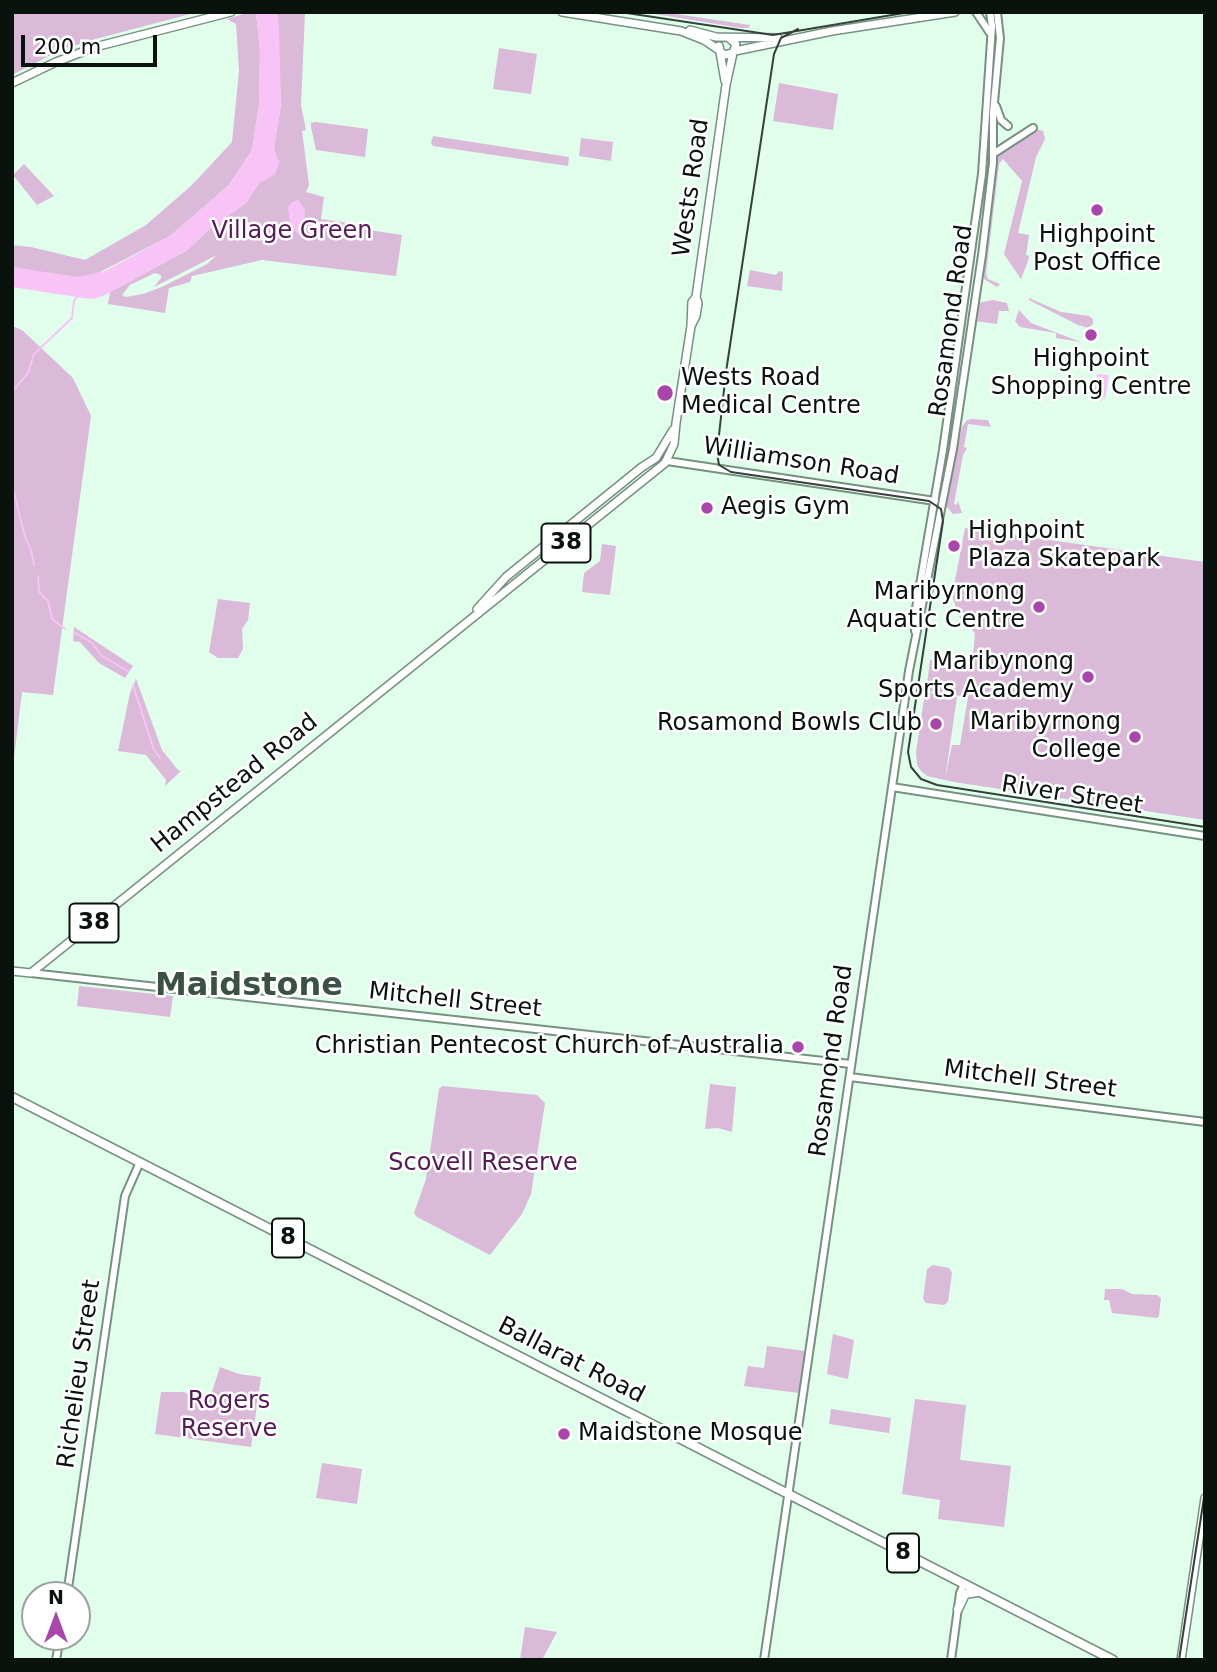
<!DOCTYPE html>
<html>
<head>
<meta charset="utf-8">
<style>
	body { margin:0 }
	#map { position:relative; width:1217px; height:1672px; overflow:hidden; background:#e1feec; font-family:"DejaVu Sans",sans-serif }
	canvas { display:block }
	.frame { position:absolute; inset:0; border:14px solid #09120d; pointer-events:none }
	.north { position:absolute; left:21px; top:1581px; width:70px; height:70px; box-sizing:border-box; background:#fff; border:2px solid #9da09e; border-radius:50%; rotate:0deg; font-size:19px; font-weight:700; line-height:28px; text-align:center; color:#09120d }
	.north::after { content:''; display:block; margin:auto; width:24px; height:32px; background:#aa46ab; clip-path:polygon(50% 0,100% 100%,50% 72%,0 100%) }
	.scale { position:absolute; left:21px; top:35px; width:136px; height:32px; box-sizing:border-box; border:4px solid #09120d; border-top:0; padding-left:9px; font-size:21px; line-height:24px; white-space:nowrap; color:#09120d; -webkit-text-stroke:5px #fff; paint-order:stroke }
</style>
</head>
<body>
<div id="map">
<canvas width="1217" height="1672"></canvas>
<div class="frame"></div>
<div class="north">N</div>
<div class="scale">200 m</div>
</div>
<script>
const c = document.querySelector('canvas').getContext('2d');
c.lineJoin = 'round';
function paint(path, color) { c.fillStyle = color; c.fill(path, 'evenodd'); }
const toPath = rows => new Path2D(rows.map(r => 'M' + r).join(''));
function stroke(path, color, width, dash) { c.strokeStyle = color; c.lineWidth = width; c.lineCap = dash ? 'butt' : 'round'; c.setLineDash(dash || []); c.stroke(path); }
function write(font, color, halo, rows, align = 'center') {
  c.font = font + ' "DejaVu Sans",sans-serif'; c.lineWidth = 5; c.setLineDash([]); c.textBaseline = 'middle'; c.strokeStyle = halo; c.fillStyle = color; for (const [text, x, y, turn = 0] of rows) {
    c.save(); c.translate(x, y); c.rotate((+turn || 0) * Math.PI / 180); c.textAlign = isNaN(turn) ? turn : align; if (halo) c.strokeText(text, 0, 0); c.fillText(text, 0, 0); c.restore();
  }
}
const green = toPath([
	[12,12,198,12,88,41,57,52,12,75],
	[250,12,256,12,260,51,259,105,252,150,229,185,170,236,94,275,78,278,56,276,12,267,12,245,31,247,85,260,146,225,192,185,232,142,239,71,236,24,227,19],
	[277,12,305,12,301,105,306,130,302,131,309,185,306,192,324,197,321,219,362,225,362,229,402,235,396,276,262,260,192,276,190,282,169,288,165,313,108,304,110,292,186,251,214,225,246,203,259,183,275,174,277,159,274,148,281,105],
	[217,255,207,264,162,287,143,294,126,297,122,295,130,285,155,273,161,275,161,278,154,287],
	[643,12,662,12,750,25,749,28,741,28],
	[499,48,537,54,531,94,493,89],
	[779,83,838,94,833,130,773,121],
	[316,122,368,129,365,157,316,150,311,127,311,123],
	[1033,128,1043,131,1045,139,1036,157,1018,233,1029,235,1026,255,1029,256,1028,261,1021,279,1004,254,1022,181,1003,159,999,164,986,274,988,279,1000,284,997,287,984,279,982,255,993,154],
	[433,136,569,157,568,166,433,146,431,143],
	[581,138,613,142,611,161,579,156],
	[24,164,54,196,37,205,13,175],
	[750,270,776,275,779,271,783,272,782,291,747,286],
	[1029,298,1061,312,1089,316,1093,319,1093,324,1088,328,1078,325,1029,300],
	[993,300,1007,303,1009,311,999,311,997,324,974,321,978,303],
	[1019,310,1031,323,1081,342,1056,338,1056,333,1020,327,1015,321],
	[12,326,22,330,73,378,91,416,53,695,22,692,12,774],
	[972,419,988,420,991,427,968,424,964,447,967,448,963,455,954,504,957,505,958,501,962,513,953,514,945,505,962,427,967,420],
	[965,528,1205,562,1205,820,954,782,927,776,921,771,917,765,916,752,925,692,957,697,945,779,952,745,960,745,968,697,926,691,930,660,972,666,975,633,960,618,952,596],
	[602,544,616,546,610,595,582,592,584,573,600,561],
	[218,599,250,603,248,620,242,629,243,649,238,658,218,658,209,652],
	[74,627,133,666,125,678,99,663,80,642,73,641],
	[136,679,162,750,178,770,181,771,165,786,166,780,146,755,118,751,130,693],
	[79,986,173,996,170,1017,77,1006],
	[710,1084,736,1087,732,1132,718,1128,705,1129],
	[442,1086,537,1095,545,1103,531,1194,522,1214,490,1255,417,1217,414,1213,426,1179,439,1089],
	[933,1265,949,1268,952,1273,948,1302,944,1305,926,1303,923,1299,927,1269],
	[1105,1289,1122,1289,1132,1294,1157,1295,1161,1298,1159,1316,1157,1318,1112,1313,1109,1300,1104,1300],
	[833,1334,854,1340,848,1379,827,1374],
	[767,1346,805,1351,799,1393,744,1386,748,1366,764,1368],
	[220,1367,239,1374,261,1377,251,1447,155,1434,161,1392,184,1392,199,1400,210,1398],
	[915,1399,966,1405,960,1460,1011,1466,1004,1527,938,1519,940,1500,902,1494],
	[831,1409,891,1418,889,1433,829,1424],
	[322,1463,362,1469,357,1504,316,1498],
	[525,1627,557,1632,542,1660,520,1660]
]);
const water = toPath([
	[256,12,277,12,279,27,281,105,274,148,277,159,280,161,275,174,259,183,246,203,224,219,223,223,214,225,186,251,105,295,95,299,83,298,12,287,12,267,78,277,105,271,170,236,229,185,252,150,259,105,260,51],
	[298,200,305,210,304,227,302,233,298,234,290,225,288,207,292,202],
	[1097,374,1109,375,1105,399,1103,398,1102,401,1093,400]
]);
const stream = toPath([
	[12,392,28,373,34,354,72,318,74,301,78,296],
	[12,485,25,537,31,550,34,565],
	[38,577,39,592,48,601,52,619,65,629],
	[74,632,92,643,102,656,128,671],
	[133,685,154,750,160,758]
]);
const tertiary = toPath([
	[976,12,990,33],
	[996,106,1001,120,1008,126],
	[993,154,1033,128],
	[667,461,935,501],
	[915,631,915,614,943,450,982,174,992,26,990,12],
	[892,787,1205,836],
	[31,973,851,1064],
	[850,1077,1205,1122],
	[67,1595,125,1196,140,1162],
	[56,1660,60,1637],
	[764,1660,909,671,953,449,982,255,993,163,993,113,1000,38,997,12],
	[951,1660,960,1593,964,1584]
]);
const primary = toPath([
	[562,12,681,31,704,40,719,50],
	[690,30,716,37,778,38],
	[719,46,720,51,724,55,733,53,736,44,729,38],
	[735,51,832,31,955,12],
	[720,52,725,81],
	[12,83,56,62,95,47,231,12],
	[691,326,696,316,698,303,696,297],
	[477,609,506,577,527,560,642,467,656,458,673,430],
	[12,971,31,973,665,463,674,444,676,423,691,326,692,302,696,297,726,85,733,53],
	[1181,1660,1205,1498]
]);
const trunk = toPath([
	[12,1097,1113,1660],
	[958,1609,965,1594,977,1592]
]);
const tram = toPath([
	[620,12,773,35,910,12],
	[798,29,781,38,774,54,726,372,717,453,719,465,731,472,929,501,941,509,943,521,908,752,911,767,921,779,937,785,1205,827],
	[1179,1660,1205,1491]
]);
const markers = [
	[1097,210,7,"#aa46ab"],
	[1091,335,7,"#aa46ab"],
	[665,393,9,"#aa46ab"],
	[707,508,7,"#aa46ab"],
	[954,546,7,"#aa46ab"],
	[1039,607,7,"#aa46ab"],
	[1088,677,7,"#aa46ab"],
	[936,724,7,"#aa46ab"],
	[1135,737,7,"#aa46ab"],
	[798,1047,7,"#aa46ab"],
	[564,1434,7,"#aa46ab"]
];
const shields = [
	[566,543,49],
	[94,923,49],
	[288,1238,32],
	[903,1553,32]
];
const shieldNames = [
	["38",566,543],
	["38",94,923],
	["8",288,1238],
	["8",903,1553]
];
const streetNames = [
	["Wests Road",692,188,-82],
	["Rosamond Road",952,321,-82],
	["Williamson Road",801,462,9],
	["Hampstead Road",235,784,-39],
	["River Street",1072,796,9],
	["Mitchell Street",455,1001,6],
	["Rosamond Road",832,1061,-82],
	["Mitchell Street",1030,1080,7],
	["Ballarat Road",571,1361,27],
	["Richelieu Street",80,1374,-82]
];
const parkNames = [
	["Village Green",292,232],
	["Scovell Reserve",483,1164],
	["Rogers",229,1402],
	["Reserve",229,1430]
];
const poiNames = [
	["Highpoint",1097,236,"center"],
	["Post Office",1097,264,"center"],
	["Highpoint",1091,360,"center"],
	["Shopping Centre",1091,388,"center"],
	["Wests Road",681,379,"left"],
	["Medical Centre",681,407,"left"],
	["Aegis Gym",721,508,"left"],
	["Highpoint",968,532,"left"],
	["Plaza Skatepark",968,560,"left"],
	["Maribyrnong",1025,593],
	["Aquatic Centre",1025,621],
	["Maribynong",1074,663],
	["Sports Academy",1074,691],
	["Maribyrnong",1121,723],
	["College",1121,751],
	["Rosamond Bowls Club",922,724],
	["Christian Pentecost Church of Australia",784,1047],
	["Maidstone Mosque",578,1434,"left"]
];
const districtNames = [
	["Maidstone",249,987]
];
paint(green, '#dab9d9');
paint(water, '#f8c3f7');
stroke(stream, '#f8c3f7', 2);
stroke(tertiary, '#779181', 10);
stroke(primary, '#779181', 10);
stroke(trunk, '#779181', 11);
stroke(tertiary, '#fff', 6);
stroke(primary, '#fff', 7);
stroke(trunk, '#fff', 8);
stroke(tram, '#35423b', 2);
for (const [x, y, r, color] of markers) { const dot = new Path2D(); dot.arc(x, y, r, 0, 2 * Math.PI); c.fillStyle = color; c.fill(dot); stroke(dot, '#fff', 2.5); }
for (const [x, y, w] of shields) { const box = new Path2D(); box.roundRect(x - w / 2, y - 19.5, w, 39, 5); c.fillStyle = '#fff'; c.fill(box); stroke(box, '#09120d', 2); }
write('bold 23px', '#09120d', null, shieldNames);
write('24px', '#09120d', '#fff', streetNames);
write('24px', '#561a57', '#fff', parkNames);
write('24px', '#09120d', '#fff', poiNames, 'right');
write('bold 32px', '#3a5244', '#fff', districtNames);
</script>
</body>
</html>
